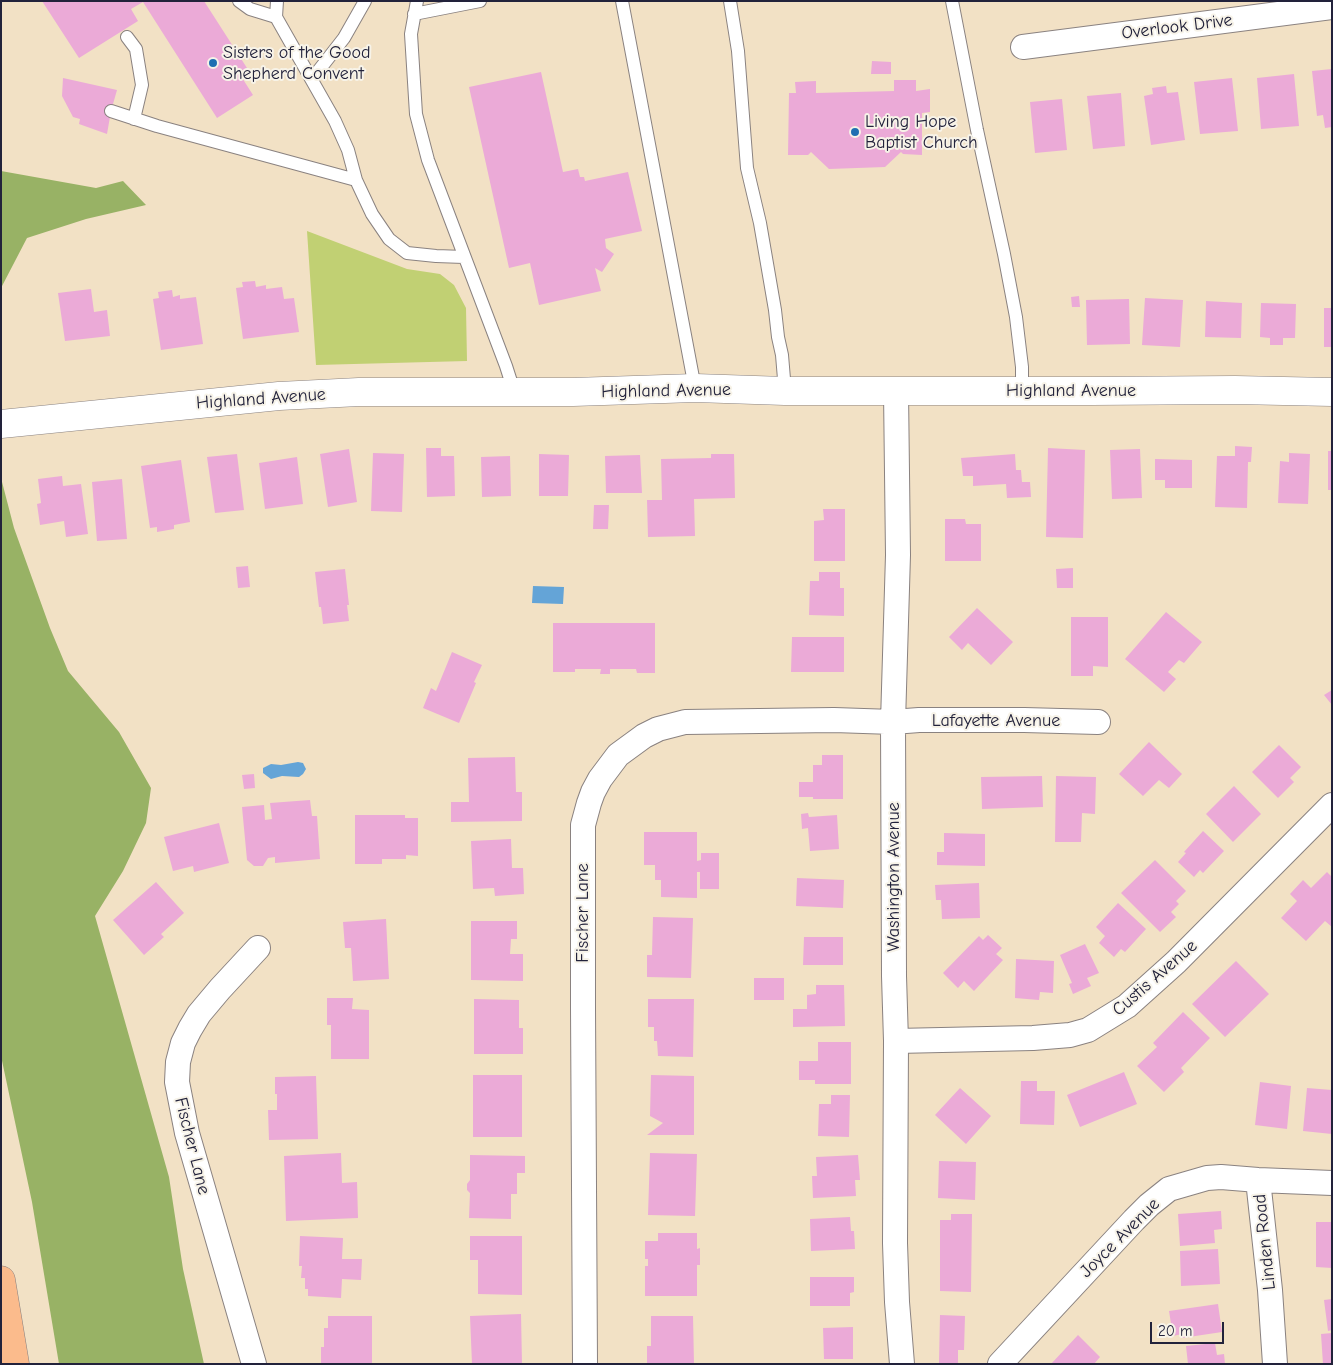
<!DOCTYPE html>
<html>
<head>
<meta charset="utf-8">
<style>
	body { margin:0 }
	#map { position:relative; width:1333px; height:1365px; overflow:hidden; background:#f2e1c5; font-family:"Comic Neue",sans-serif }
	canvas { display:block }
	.frame { position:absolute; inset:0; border:2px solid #22223b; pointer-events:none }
	.scale { position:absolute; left:1150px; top:1322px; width:74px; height:22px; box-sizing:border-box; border:2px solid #22223b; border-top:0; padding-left:6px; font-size:15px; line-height:18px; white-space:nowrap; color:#22223b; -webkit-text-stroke:4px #f7f3e8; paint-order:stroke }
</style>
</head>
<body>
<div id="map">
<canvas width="1333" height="1365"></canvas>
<div class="frame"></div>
<div class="scale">20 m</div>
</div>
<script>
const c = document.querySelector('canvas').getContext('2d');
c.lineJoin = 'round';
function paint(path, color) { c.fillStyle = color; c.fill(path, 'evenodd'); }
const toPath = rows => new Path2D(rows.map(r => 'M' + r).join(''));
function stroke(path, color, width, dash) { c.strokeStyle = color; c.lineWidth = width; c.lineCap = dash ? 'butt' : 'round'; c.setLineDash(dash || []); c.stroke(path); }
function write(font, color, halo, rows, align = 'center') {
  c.font = font + ' "Comic Neue",sans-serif'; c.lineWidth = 4; c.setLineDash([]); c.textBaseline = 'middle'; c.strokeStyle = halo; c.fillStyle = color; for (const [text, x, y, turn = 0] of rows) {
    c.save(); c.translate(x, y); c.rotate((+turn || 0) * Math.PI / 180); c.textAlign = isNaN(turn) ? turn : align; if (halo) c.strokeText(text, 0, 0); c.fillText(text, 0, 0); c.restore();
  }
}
const green = toPath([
	[307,231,407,269,440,274,454,285,466,308,467,361,316,365]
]);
const forest = toPath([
	[1,171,96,188,123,181,146,205,86,219,27,238,1,288],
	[1,478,14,528,50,628,68,671,119,732,151,788,146,823,123,871,95,916,169,1177,183,1269,204,1364,59,1364,32,1202,1,1056]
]);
const water = toPath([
	[533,586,564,587,563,604,532,603],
	[298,762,303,763,306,769,303,774,299,777,282,776,271,779,263,773,263,768,271,764,281,765]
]);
const building = toPath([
	[42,1,204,1,247,68,239,73,253,95,217,118,143,2,131,9,138,21,79,58],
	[872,61,891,62,891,74,871,74],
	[1332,69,1332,127,1325,128,1323,115,1317,116,1312,71],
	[541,72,563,172,578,169,580,177,584,177,585,181,628,172,642,231,605,239,606,248,614,254,602,272,595,268,601,291,539,305,530,263,509,268,469,87],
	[1294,74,1299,126,1261,129,1257,78],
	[63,78,117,90,111,111,107,134,79,124,80,119,73,117,62,96],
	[1232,78,1238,131,1200,134,1194,82],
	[894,80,916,80,916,91,930,89,930,112,922,113,922,155,903,154,901,152,885,167,829,169,811,152,808,155,788,155,789,93,796,93,795,82,816,81,816,93,894,91],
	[1166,86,1167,93,1178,92,1185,140,1151,145,1144,96,1153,94,1152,88],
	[1121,93,1125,146,1093,149,1087,96],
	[1062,99,1067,150,1035,153,1030,102],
	[255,281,256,287,266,285,266,289,282,287,284,299,294,298,299,332,243,339,236,288,243,287,242,282],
	[91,289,94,312,107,310,110,336,65,341,58,293],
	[172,290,173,297,180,295,180,299,196,297,203,344,161,350,153,299,159,298,158,292],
	[1079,296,1080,307,1072,307,1071,297],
	[1145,298,1183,300,1180,347,1142,345],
	[1129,299,1130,344,1087,345,1086,300],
	[1206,301,1242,303,1241,338,1205,337],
	[1261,303,1296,304,1295,338,1283,338,1283,345,1270,345,1270,338,1260,337],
	[1324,308,1332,308,1332,347,1324,347],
	[1235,446,1252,447,1251,462,1248,462,1247,508,1215,507,1217,456,1235,456],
	[426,448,441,448,441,456,454,456,455,496,427,497],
	[1048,448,1085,450,1083,538,1046,537],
	[349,449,357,502,328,507,320,454],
	[1140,449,1142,498,1112,499,1110,450],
	[1328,451,1332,451,1332,490,1328,490],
	[373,453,404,454,402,512,371,511],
	[1289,453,1310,454,1308,504,1278,503,1280,461,1289,462],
	[237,454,244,510,215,513,207,457],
	[539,454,569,455,568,496,539,496],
	[711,454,734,454,735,498,694,499,695,536,648,537,647,500,662,500,661,459,711,458],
	[1015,454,1016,470,1021,470,1022,482,1030,482,1031,497,1007,498,1006,484,973,486,973,476,963,476,961,458],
	[640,455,642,493,606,493,605,456],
	[510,456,511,496,482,497,481,457],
	[297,457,303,504,265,509,259,463],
	[1155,459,1192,460,1192,488,1165,488,1165,480,1155,480],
	[181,460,190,522,174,525,174,529,157,532,157,527,150,528,141,466],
	[62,476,63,486,81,484,88,534,66,537,64,521,40,525,37,504,41,503,38,479],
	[122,479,127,539,97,541,92,482],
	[594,505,609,505,608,529,593,529],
	[823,509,845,509,845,561,814,561,814,521,824,520],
	[945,519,965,519,966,524,981,524,981,561,945,561],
	[248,566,250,587,238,588,236,567],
	[1073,568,1073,588,1057,588,1056,569],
	[345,569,349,605,347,605,349,621,323,624,321,607,319,607,315,572],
	[819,572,840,572,840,588,844,588,844,616,809,615,810,581,819,581],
	[977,608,1013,642,991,665,968,643,962,650,949,637],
	[1166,612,1202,642,1184,663,1179,660,1168,672,1176,679,1164,692,1125,659],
	[1071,617,1108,617,1108,667,1093,666,1093,676,1071,676],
	[553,623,655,623,655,673,637,673,636,669,610,669,610,674,600,674,601,669,575,669,575,672,553,672],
	[792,637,844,637,844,672,791,672],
	[452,652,482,665,474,682,476,683,459,723,423,708,431,688,436,691],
	[1332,690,1332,705,1324,695],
	[1149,742,1182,774,1169,788,1159,780,1143,796,1119,774],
	[1279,745,1301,767,1290,778,1294,782,1278,798,1252,772],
	[822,755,843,755,843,799,813,799,813,797,799,797,799,782,813,782,813,765,822,765],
	[515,757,516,792,522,792,522,821,451,822,451,802,469,802,468,758],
	[254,774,255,788,244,789,242,775],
	[1042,776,1043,807,982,809,981,777],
	[1056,776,1096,777,1095,814,1082,813,1081,842,1055,842],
	[1234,786,1261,814,1233,842,1206,814],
	[310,800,312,816,317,816,320,859,275,863,275,857,268,858,263,866,254,866,247,860,242,807,264,805,265,820,272,819,270,803],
	[808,813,809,817,837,815,839,849,810,851,808,828,802,829,801,814],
	[355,815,405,815,405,818,418,818,418,856,406,855,406,859,382,859,382,864,355,864],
	[219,823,229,863,194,872,193,866,173,871,164,837],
	[1203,831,1224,851,1203,873,1200,870,1194,877,1178,862,1186,853,1184,852],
	[644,832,697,832,697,861,701,860,701,853,719,853,719,889,700,889,700,872,697,872,697,898,661,897,661,880,655,880,655,865,644,865],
	[944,833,985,834,985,866,937,865,937,852,944,852],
	[511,839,512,868,523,868,524,894,495,896,494,888,473,889,471,841],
	[1155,860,1186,891,1176,901,1179,904,1171,912,1176,917,1160,932,1121,893],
	[1327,872,1332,877,1332,927,1325,921,1306,941,1281,918,1297,901,1290,894,1303,880,1311,888],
	[797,878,844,880,843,908,796,906],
	[156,882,184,913,161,934,164,937,144,955,113,920],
	[979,883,980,918,942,919,941,900,936,900,935,885],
	[1118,903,1146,929,1125,952,1121,949,1114,957,1099,943,1105,936,1096,927],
	[653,917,693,918,691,978,647,977,647,955,652,955],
	[386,919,389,979,353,981,351,948,345,948,343,922],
	[471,921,517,921,517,939,511,939,510,954,523,954,523,981,471,980],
	[988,935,1002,948,996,954,1003,960,974,991,964,981,958,988,943,973,979,936,983,940],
	[804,937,843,937,843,965,803,965],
	[1085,944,1099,973,1087,978,1091,986,1073,994,1069,984,1072,983,1060,955],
	[1016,959,1054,961,1053,993,1040,992,1039,1000,1015,998],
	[1236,961,1269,994,1225,1037,1192,1004],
	[754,978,784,978,784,1000,754,1000],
	[816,985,844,985,845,1026,793,1027,793,1009,807,1009,807,995,816,994],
	[327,998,353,998,352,1009,369,1010,369,1059,331,1059,331,1025,327,1025],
	[474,999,519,1000,519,1028,523,1028,523,1054,474,1054],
	[648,999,694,999,693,1057,658,1056,657,1041,654,1041,654,1027,648,1027],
	[1183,1012,1210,1038,1181,1068,1184,1072,1164,1092,1137,1066,1157,1047,1153,1043],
	[818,1042,851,1042,851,1084,815,1084,815,1080,799,1080,799,1061,818,1061],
	[1124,1072,1137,1104,1080,1127,1067,1095],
	[473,1075,522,1075,522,1137,473,1137],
	[651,1075,694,1076,694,1135,647,1135,663,1123,650,1116],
	[316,1076,318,1139,269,1140,268,1110,277,1110,277,1094,275,1094,275,1077],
	[1021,1081,1037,1081,1037,1091,1055,1091,1054,1125,1020,1124],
	[1260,1082,1291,1086,1287,1129,1255,1125],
	[960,1088,991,1116,966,1144,935,1115],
	[1307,1088,1332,1090,1332,1134,1303,1131],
	[831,1095,850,1095,849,1137,818,1136,819,1104,831,1104],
	[341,1153,342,1183,357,1182,358,1218,286,1221,284,1156],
	[650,1153,697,1154,695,1216,648,1215],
	[470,1155,525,1156,525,1173,517,1173,517,1194,511,1194,511,1219,469,1218,470,1193,467,1190,467,1184,470,1180],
	[858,1155,860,1180,855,1180,856,1196,813,1198,812,1176,817,1176,816,1157],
	[939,1161,976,1162,975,1200,938,1198],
	[1221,1211,1222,1229,1214,1230,1215,1243,1180,1246,1178,1214],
	[951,1214,972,1214,971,1292,940,1291,940,1220,951,1220],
	[850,1217,851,1231,854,1231,855,1249,811,1251,810,1219],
	[1316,1222,1332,1222,1332,1268,1316,1267],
	[658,1233,697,1233,697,1249,700,1248,700,1265,697,1265,697,1296,645,1296,645,1266,648,1266,648,1259,645,1259,645,1241,658,1241],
	[300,1236,343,1238,342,1259,362,1259,361,1280,342,1279,341,1298,308,1296,308,1289,305,1289,305,1278,301,1278,302,1266,299,1266],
	[470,1236,522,1236,522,1295,478,1294,478,1260,470,1260],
	[1218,1249,1220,1284,1181,1286,1180,1251],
	[810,1277,854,1277,854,1292,850,1293,850,1306,810,1306],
	[1332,1299,1332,1330,1328,1331,1324,1300],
	[1218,1304,1222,1332,1182,1338,1182,1334,1173,1336,1169,1311],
	[521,1314,522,1364,472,1364,470,1316],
	[940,1315,965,1316,964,1350,958,1350,958,1363,939,1363],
	[328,1316,372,1316,372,1364,321,1364,321,1347,324,1347,324,1328,328,1328],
	[651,1316,693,1316,694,1364,647,1364,647,1346,651,1346],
	[853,1327,853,1359,824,1359,823,1328],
	[1332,1333,1332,1364,1323,1364,1321,1334],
	[1078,1335,1100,1357,1094,1364,1051,1364],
	[1215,1343,1217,1355,1224,1354,1225,1364,1188,1364,1186,1346]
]);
const service = toPath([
	[239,1,250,9,276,17],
	[277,1,276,17,335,121,348,150,356,180,372,214,389,239,407,253,436,256,464,257],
	[417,1,411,34,416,114,428,160,506,366,514,391],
	[622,1,695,388],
	[730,1,738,51,747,168,760,223,775,310,778,337,782,355,785,391],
	[952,1,977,130,1004,254,1016,317,1022,367,1022,391],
	[414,14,480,1],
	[127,37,136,49,142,85,134,119],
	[312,79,344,38,365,1],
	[111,111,157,126,356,180]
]);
const minor = toPath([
	[1023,47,1332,7],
	[896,391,898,555,893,722,894,976,896,1041,895,1243,897,1302,902,1364],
	[896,1041,1033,1038,1070,1035,1088,1030,1127,1006,1176,962,1332,805],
	[1258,1180,1270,1290,1275,1364],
	[254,1364,187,1133,177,1082,178,1062,183,1043,190,1029,199,1014,220,989,258,948],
	[585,1364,583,1008,583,825,589,803,593,792,600,779,618,755,644,736,658,729,685,722,834,720,893,722,919,720,1024,720,1098,722],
	[1000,1364,1134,1220,1149,1205,1169,1189,1207,1178,1221,1177,1258,1180,1332,1183]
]);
const tertiary = toPath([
	[1,424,279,396,359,392,573,392,695,388,785,391,1091,391,1235,390,1332,392]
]);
const motorway = toPath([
	[1,1280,15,1364]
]);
const markers = [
	[213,63,5,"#1f6fb2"],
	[855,132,5,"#1f6fb2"]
];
const streetNames = [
	["Overlook Drive",1177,27,-7],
	["Highland Avenue",666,391,-1],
	["Highland Avenue",1071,391],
	["Highland Avenue",261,399,-4],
	["Lafayette Avenue",996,721],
	["Washington Avenue",894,877,-90],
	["Fischer Lane",583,913,-90],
	["Custis Avenue",1155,978,-41],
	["Fischer Lane",192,1146,76],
	["Joyce Avenue",1120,1238,-45],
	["Linden Road",1265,1242,-96]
];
const poiNames = [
	["Sisters of the Good",223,53],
	["Shepherd Convent",223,74],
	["Living Hope",865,122],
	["Baptist Church",865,143]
];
paint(green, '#c1d073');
paint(forest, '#98b265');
paint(water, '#64a4d7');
paint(building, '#ebaad7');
stroke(service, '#8a8280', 14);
stroke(minor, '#8a8280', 26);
stroke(tertiary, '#8a8280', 29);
stroke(motorway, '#8a8280', 29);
stroke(service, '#fff', 12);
stroke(minor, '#fff', 24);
stroke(tertiary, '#fff', 28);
stroke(motorway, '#fbbb8c', 28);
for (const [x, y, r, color] of markers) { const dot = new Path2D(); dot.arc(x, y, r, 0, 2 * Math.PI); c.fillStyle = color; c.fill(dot); stroke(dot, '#f7f3e8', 2); }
write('18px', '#22223b', '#f7f3e8', streetNames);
write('18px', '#22223b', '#f7f3e8', poiNames, 'left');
</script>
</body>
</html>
